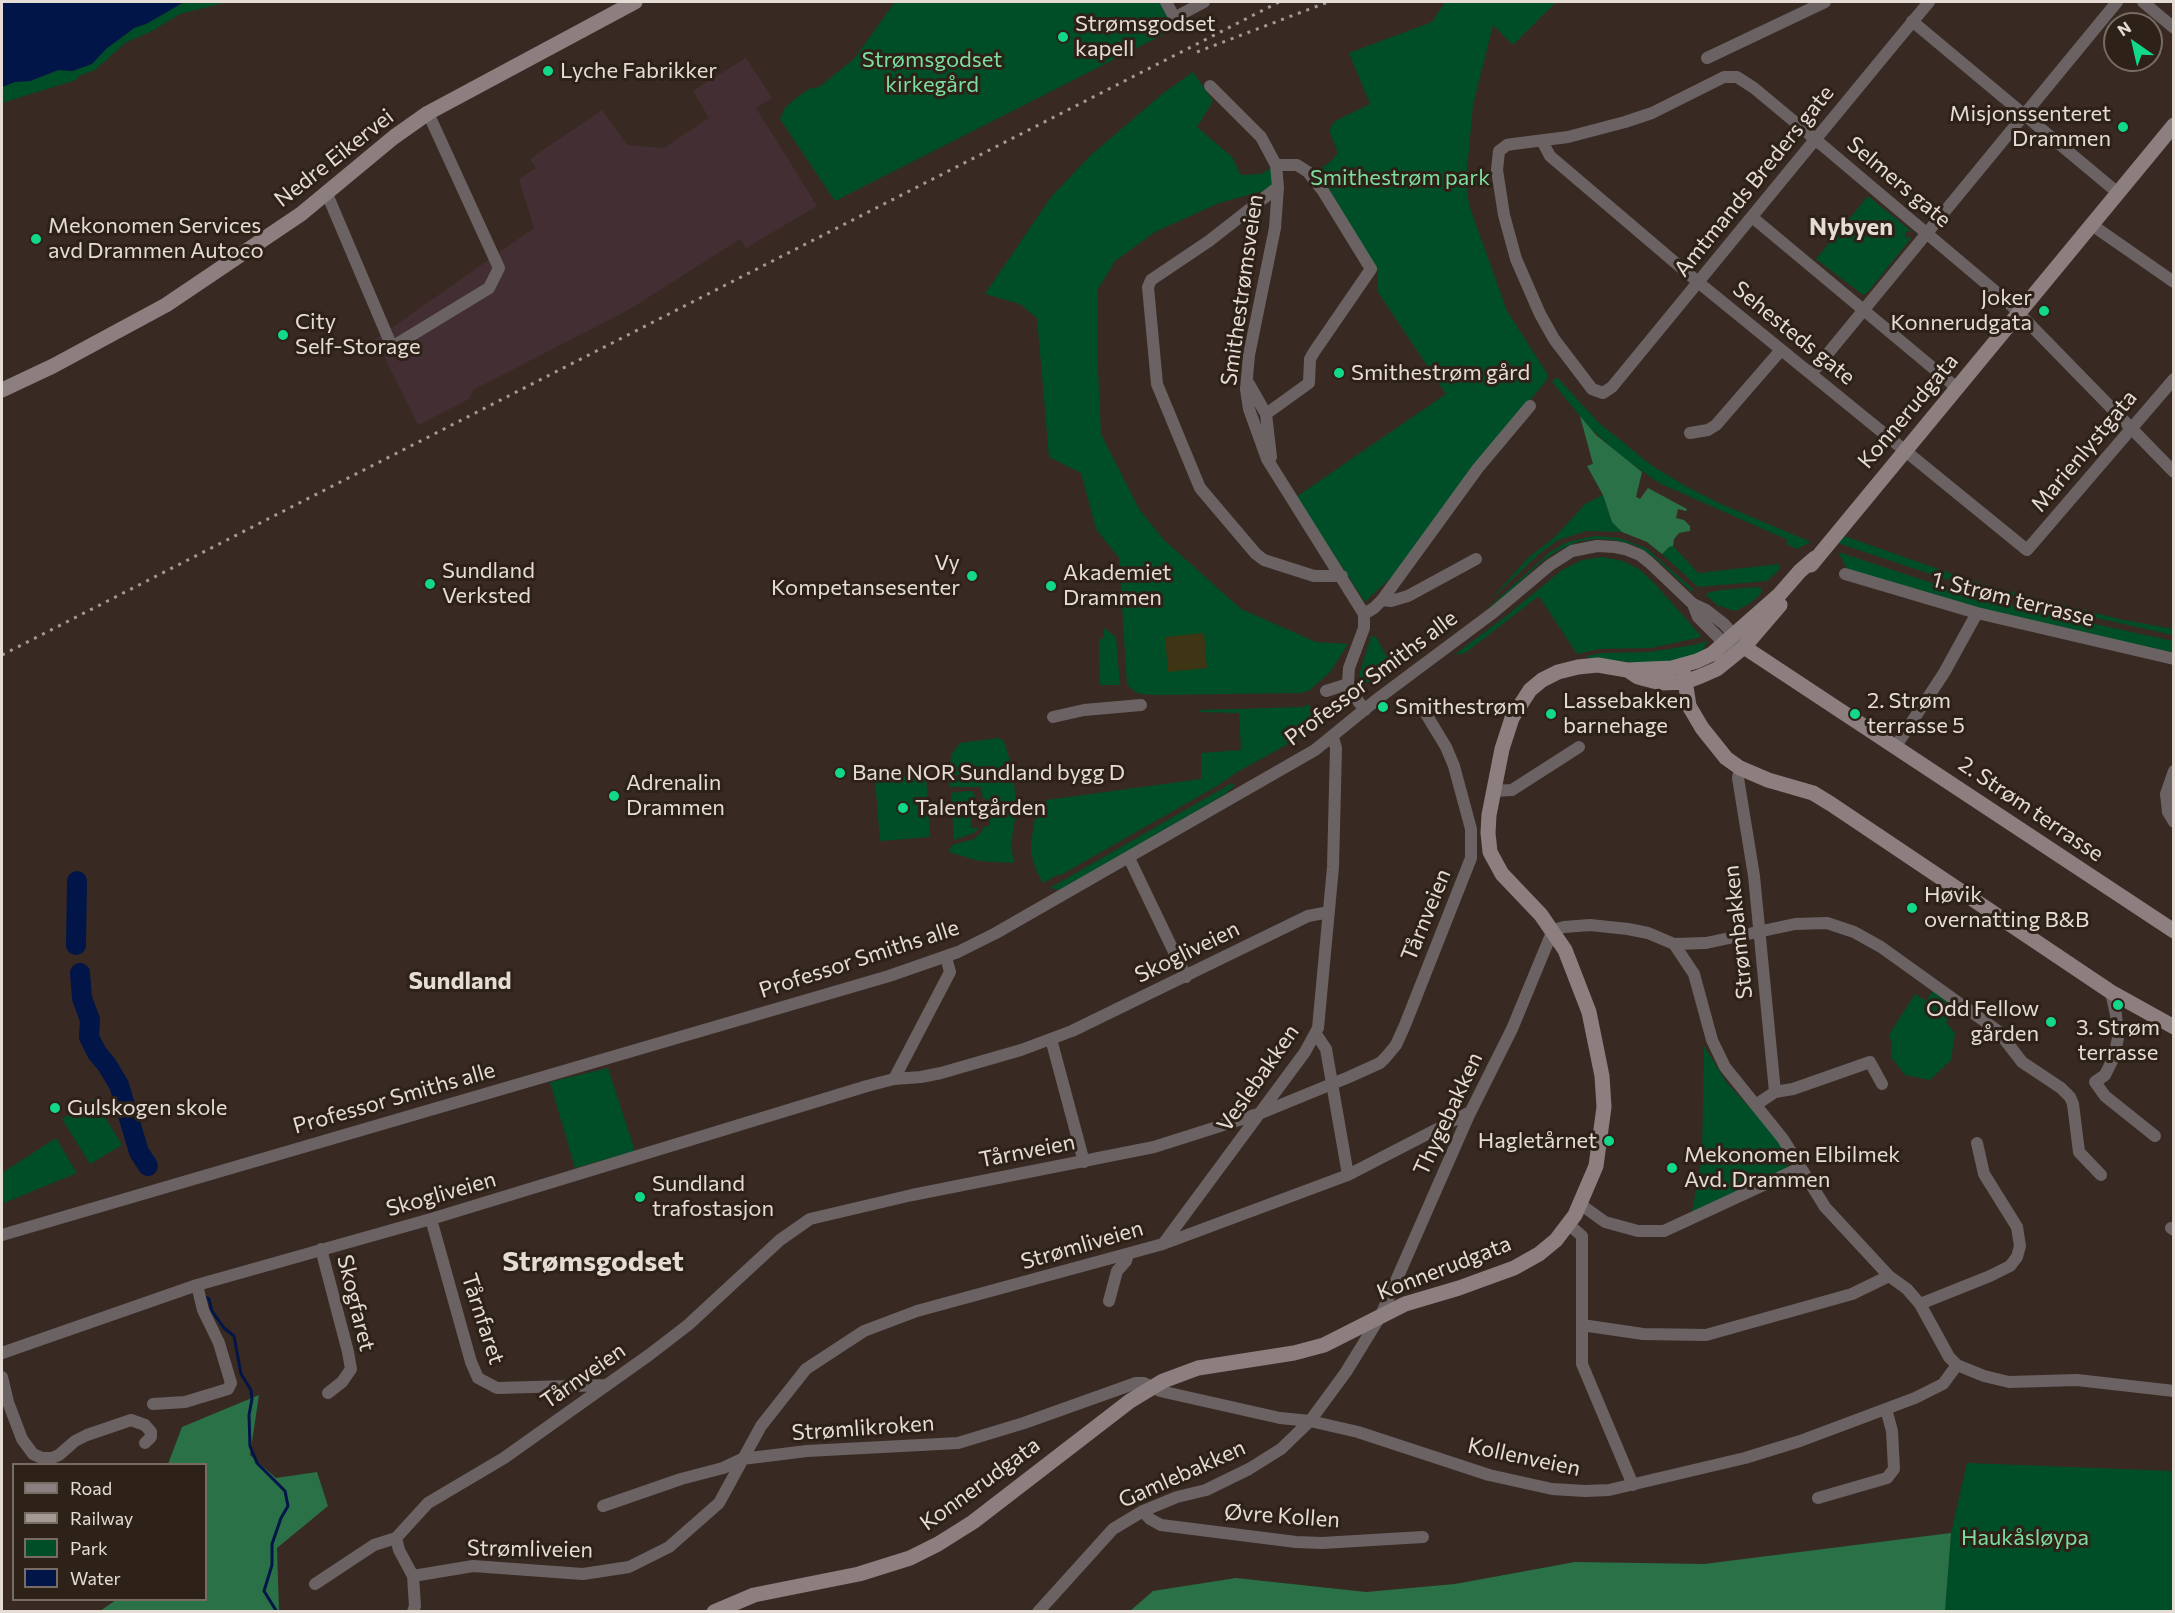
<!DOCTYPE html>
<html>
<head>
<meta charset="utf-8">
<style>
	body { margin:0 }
	#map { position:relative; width:2175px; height:1613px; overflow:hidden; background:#382a22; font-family:Commissioner,sans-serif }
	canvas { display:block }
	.frame { position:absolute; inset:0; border:3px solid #e5dcd6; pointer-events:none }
	.legend { position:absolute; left:12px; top:1463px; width:195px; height:138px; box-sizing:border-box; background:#2e2118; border:2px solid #776c64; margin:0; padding:8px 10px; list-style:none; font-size:18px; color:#e5dcd6 }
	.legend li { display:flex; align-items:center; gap:12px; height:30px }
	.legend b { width:30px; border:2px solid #776c64 }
	.north { position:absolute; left:2103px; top:12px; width:60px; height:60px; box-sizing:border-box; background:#2e2118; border:2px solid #776c64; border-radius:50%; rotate:326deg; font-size:16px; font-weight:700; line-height:24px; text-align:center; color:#e5dcd6 }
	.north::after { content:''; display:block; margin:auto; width:21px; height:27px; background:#12d98a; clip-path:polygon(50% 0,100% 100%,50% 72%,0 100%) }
</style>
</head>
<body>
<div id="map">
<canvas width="2175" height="1613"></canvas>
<div class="frame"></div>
<ul class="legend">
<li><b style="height:8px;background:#8d7f80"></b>Road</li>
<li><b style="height:8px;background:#a59a93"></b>Railway</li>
<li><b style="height:16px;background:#004e28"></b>Park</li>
<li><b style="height:16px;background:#011548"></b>Water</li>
</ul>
<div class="north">N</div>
</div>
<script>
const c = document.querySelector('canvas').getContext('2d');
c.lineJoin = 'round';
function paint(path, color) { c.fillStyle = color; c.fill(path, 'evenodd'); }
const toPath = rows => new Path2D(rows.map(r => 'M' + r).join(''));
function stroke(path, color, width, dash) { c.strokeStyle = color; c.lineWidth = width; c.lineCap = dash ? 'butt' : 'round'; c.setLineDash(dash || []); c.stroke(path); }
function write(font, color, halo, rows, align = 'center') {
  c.font = font + ' Commissioner,sans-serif'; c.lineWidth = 6; c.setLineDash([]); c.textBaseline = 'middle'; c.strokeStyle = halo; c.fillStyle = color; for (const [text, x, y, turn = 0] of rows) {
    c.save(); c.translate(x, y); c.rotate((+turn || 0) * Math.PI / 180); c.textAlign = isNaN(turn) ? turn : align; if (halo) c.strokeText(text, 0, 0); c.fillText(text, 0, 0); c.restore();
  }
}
const industrial = toPath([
	[746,58,772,98,756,108,817,206,746,248,740,239,630,309,473,390,469,399,418,425,376,339,534,228,519,179,536,168,530,159,602,110,627,145,664,148,709,118,693,91]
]);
const green = toPath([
	[184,2,227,2,180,14,152,31,125,43,95,70,79,76,76,80,2,103,2,87,15,82,30,81,59,70,72,71,92,64,106,49,134,28,146,24],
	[895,2,1160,2,1174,29,835,201,780,119,785,108,796,98,809,89,819,87,854,59],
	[1445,2,1556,2,1513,45,1493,25,1473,105,1466,181,1469,205,1507,311,1548,375,1546,381,1462,482,1408,561,1365,602,1296,497,1446,394,1378,292,1378,273,1318,170,1329,163,1338,153,1329,130,1335,121,1370,104,1349,53,1432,22],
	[1193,72,1213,101,1197,127,1232,157,1241,175,1261,174,1276,165,1278,187,1219,203,1155,232,1115,261,1098,289,1097,350,1101,434,1139,509,1163,539,1241,609,1316,642,1348,644,1330,672,1310,690,1301,693,1158,695,1139,694,1127,685,1119,558,1096,529,1081,473,1049,457,1037,318,1020,304,985,294,1051,197,1091,155,1161,95],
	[1868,196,1911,231,1905,232,1905,238,1912,237,1868,292,1863,295,1816,259],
	[1557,377,1599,423,1651,465,1687,487,1721,504,1811,542,1797,549,1786,544,1788,540,1659,483,1621,456,1589,427,1552,382],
	[1603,495,1612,522,1622,532,1587,531,1558,540,1539,554,1490,600,1528,558,1556,536,1585,504],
	[1595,536,1619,538,1646,548,1694,590,1691,591,1655,558,1637,546,1615,540,1594,539,1577,542,1557,551,1540,563,1500,601,1486,610,1550,552,1568,542],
	[1844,536,1981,584,2119,619,2173,629,2173,635,2051,608,1945,579,1838,543],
	[1673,546,1698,573,1780,564,1779,570,1767,581,1698,587,1662,554,1669,547],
	[1838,552,1935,584,2030,610,2173,641,2173,652,2069,633,1987,612,1847,569],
	[1602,557,1623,561,1640,570,1653,582,1702,637,1651,648,1599,649,1577,654,1539,596,1465,653,1454,655,1505,617,1562,570,1582,560],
	[1757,587,1762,589,1760,595,1749,604,1735,611,1717,605,1706,595,1707,593,1721,590],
	[1104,628,1116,637,1120,685,1100,685,1099,640,1104,637],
	[1371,636,1376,637,1392,666,1361,687,1359,683,1360,672],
	[1707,641,1703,651,1674,662,1641,663,1587,658,1587,656,1602,653,1649,652,1694,645],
	[1310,704,1311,728,1308,733,1239,771,1217,786,1059,876,1057,875,1043,883,1036,870,1031,853,1031,842,1036,813,1047,800,1201,779,1201,753,1241,750,1239,713,1199,712,1201,710,1303,707],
	[999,738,1004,741,1012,768,950,776,951,755,960,743],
	[1012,771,1017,805,1011,845,1014,863,979,861,949,852,952,845,974,839,982,832,983,827,990,826,988,799,983,799,981,787,950,787,949,779],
	[926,775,930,837,880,841,875,779],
	[1232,783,1234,786,1224,795,1061,890,1050,888],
	[968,791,973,792,975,796,975,800,970,800,971,828,979,828,974,833,954,840,951,793],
	[1936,987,1957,1002,1946,1023,1955,1033,1951,1060,1930,1080,1905,1075,1891,1057,1892,1043,1889,1035,1915,994,1926,1001],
	[1704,1046,1727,1083,1779,1139,1789,1159,1786,1171,1692,1212,1702,1156],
	[608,1068,635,1151,575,1168,550,1082],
	[94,1099,122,1145,90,1164,62,1119],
	[56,1138,77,1173,4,1203,2,1200,2,1173],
	[1967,1463,2173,1471,2173,1611,1945,1611,1951,1533]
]);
const forest = toPath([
	[1580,416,1596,435,1642,472,1636,497,1640,499,1648,488,1687,509,1686,511,1678,509,1676,518,1684,520,1690,526,1690,531,1679,533,1674,539,1673,546,1669,547,1662,554,1647,542,1622,532,1612,522,1603,495,1587,466,1593,464],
	[259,1395,250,1455,276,1478,317,1472,328,1506,277,1548,279,1611,100,1611,116,1600,206,1600,206,1464,168,1464,182,1427],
	[1951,1533,1945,1611,1130,1611,1153,1591,1236,1578,1366,1592,1455,1584,1575,1562,1704,1564]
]);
const sand = toPath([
	[1204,633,1207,668,1168,672,1165,637]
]);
const water = toPath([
	[2,2,184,2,146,24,134,28,106,49,92,64,72,71,58,70,30,81,15,82,2,87]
]);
const stream = toPath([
	[204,1297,209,1299,212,1311,224,1328,234,1336,241,1374,251,1390,252,1399,249,1415,250,1446,257,1463,285,1491,288,1506,281,1518,272,1544,272,1565,264,1591,277,1612]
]);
const river = toPath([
	[76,945,77,881],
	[80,973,82,998,90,1020,89,1037,97,1053,107,1065,119,1085,139,1152,148,1166]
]);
const minor = toPath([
	[1166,2,1179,26],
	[1929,2,1899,38,1815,140,1809,147,1612,387,1603,393,1592,389,1554,339,1540,314,1516,259,1504,215,1497,170,1499,151,1507,145,1513,144,1568,137,1625,122,1652,113,1724,77,1737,77,1754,88,1808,133,1815,140,1822,145,2008,302,2174,472],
	[2143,2,2174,28],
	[1174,18,1204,2],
	[1912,21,2118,193],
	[1707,58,1825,2],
	[1210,86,1261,137,1276,165,1278,187,1275,228,1249,355,1246,389,1249,409,1267,459,1364,614,1364,628,1349,668,1348,684,1351,692,1365,710],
	[1542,141,1550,156,1698,282,2027,550,2174,379],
	[1278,187,1209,241,1151,280,1148,287,1157,384,1200,488,1256,554,1264,560,1314,576,1342,576],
	[327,194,392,347,489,288,499,268,428,113],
	[1752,217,1957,388],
	[2092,225,2174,282],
	[1811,374,2117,2],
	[1249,384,1266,414],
	[1690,433,1708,430,1716,425,1781,350],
	[1271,457,1266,414,1309,383,1310,359,1314,352,1371,269,1323,191,1308,172,1297,165,1276,165],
	[1845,574,1977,613,2174,659],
	[1382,600,1391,601,1408,596,1476,559],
	[1693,604,1698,617,1725,644,1731,645],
	[1364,614,1374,608,1382,600,1478,468,1530,406],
	[1326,691,1348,684],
	[1053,717,1084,710,1141,705],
	[1896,746,1944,673,1977,613],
	[1740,768,1738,778,1754,876,1775,1092,1757,1104],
	[2174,771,2166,794,2168,812,2174,822],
	[1493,791,1512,790,1579,747],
	[1129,858,1186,977],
	[1674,944,1706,943,1795,924,1827,923,1854,932,1881,947,1998,1031,2022,1062,2061,1088,2070,1097,2073,1104,2079,1152,2101,1175],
	[2111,992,2116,1015,2118,1038,2114,1057,2105,1075,2095,1082,2105,1096,2155,1136],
	[1316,1034,1326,1049,1348,1175],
	[1051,1039,1084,1162],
	[894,1079,950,972,946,957],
	[1775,1092,1793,1089,1870,1062,1882,1084],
	[1580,1204,1605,1222,1638,1231,1664,1231,1800,1168],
	[431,1219,471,1362,478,1378,497,1388,605,1385],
	[1568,1224,1582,1236,1582,1364,1633,1485],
	[2171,1228,2174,1230],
	[2,1235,889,976,958,952,996,933,1315,750,1380,697,1494,612,1550,565,1572,551,1597,546,1615,547,1625,549,1640,555,1650,563,1693,604,1706,610,1724,624,1744,647],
	[1163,1244,1305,1052,1318,1028,1333,867,1336,748,1333,738],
	[321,1249,348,1352,351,1369,342,1382,328,1393],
	[1109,1301,1117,1271,1126,1261,1128,1254],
	[1920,1304,1990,1276,2010,1266,2017,1257,2020,1246,2017,1227,1984,1174,1977,1143],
	[1582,1325,1643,1334,1706,1335,1852,1294,1889,1276],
	[2,1353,197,1285,431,1219,867,1086,894,1079,921,1077,941,1073,1021,1050,1072,1031,1308,916,1329,912],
	[2,1377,8,1402,22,1439,33,1454,42,1458,52,1458,59,1455,75,1441,87,1435,131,1420,145,1425,151,1432,151,1437,145,1443],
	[153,1404,185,1402,228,1389,231,1383,219,1343,203,1310,197,1285],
	[1818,1498,1887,1478,1894,1469,1892,1431,1886,1409],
	[603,1506,681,1479,723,1468,742,1459,807,1451,958,1443,1024,1423,1136,1383,1144,1383,1160,1391,1280,1418,1310,1421,1358,1432,1489,1475,1552,1489,1585,1491,1609,1490,1745,1458,1800,1441,1915,1398,1943,1384,1957,1365],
	[1143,1511,1150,1519,1161,1525,1296,1542,1322,1543,1423,1537],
	[413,1576,473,1566,583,1574,629,1567,669,1547,719,1503,761,1426,806,1369,864,1331,917,1311,1163,1244,1348,1175,1470,1112],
	[315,1584,374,1545,396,1538],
	[413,1612,415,1606,413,1576,399,1550,396,1538,428,1503,504,1458,649,1355,688,1325,780,1240,810,1219,912,1195,1154,1147,1261,1113,1349,1077,1380,1063,1386,1057,1396,1045,1405,1025,1471,858,1471,829,1454,766,1446,747,1423,709],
	[1038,1612,1113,1529,1143,1511,1177,1497,1206,1490,1249,1469,1281,1449,1310,1421,1346,1372,1381,1315,1468,1117,1512,1029,1553,930,1564,927,1590,925,1628,929,1648,933,1674,944,1694,974,1712,1040,1725,1067,1783,1139,1825,1207,1889,1276,1907,1289,1920,1304,1949,1357,1957,1365,1984,1376,2009,1382,2077,1380,2174,1391]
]);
const secondary = toPath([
	[2,390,53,366,166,305,301,214,394,137,428,113,635,2],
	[1811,565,2174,125],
	[1744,647,2174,931],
	[1629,671,1638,677,1661,683,1685,682,1701,676,1717,669,1744,647,1780,605],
	[1684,674,1689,706,1702,728,1726,758,1740,768,1768,780,1813,793,1831,804,2111,992,2174,1027],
	[714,1612,754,1595,859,1574,910,1558,938,1544,973,1522,1130,1401,1163,1381,1198,1368,1294,1353,1324,1345,1405,1304,1459,1288,1514,1268,1539,1254,1556,1240,1575,1215,1596,1166,1604,1107,1602,1076,1589,1012,1565,950,1541,915,1502,874,1490,852,1488,833,1489,815,1502,749,1512,718,1530,690,1542,680,1558,672,1578,667,1598,665,1627,670,1672,668,1697,661,1712,654,1779,595,1800,571,1815,558]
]);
const rail = toPath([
	[1197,52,1328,2],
	[2,655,1279,2]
]);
const markers = [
	[1063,37,6,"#12d98a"],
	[548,71,6,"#12d98a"],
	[2123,127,6,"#12d98a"],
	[36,239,6,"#12d98a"],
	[2044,311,6,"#12d98a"],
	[283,335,6,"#12d98a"],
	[1339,373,6,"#12d98a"],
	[972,576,6,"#12d98a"],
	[430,584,6,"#12d98a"],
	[1051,586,6,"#12d98a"],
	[1383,707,6,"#12d98a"],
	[1551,714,6,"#12d98a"],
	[1855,714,6,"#12d98a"],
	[840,773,6,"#12d98a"],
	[614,796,6,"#12d98a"],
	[903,808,6,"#12d98a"],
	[1912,908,6,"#12d98a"],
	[2118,1005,6,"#12d98a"],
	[2051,1022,6,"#12d98a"],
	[55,1108,6,"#12d98a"],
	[1609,1141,6,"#12d98a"],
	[1672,1168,6,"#12d98a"],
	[640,1197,6,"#12d98a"]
];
const poiNames = [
	["Strømsgodset",1075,24],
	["kapell",1075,49],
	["Lyche Fabrikker",560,71],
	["Misjonssenteret",2111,114,"right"],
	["Drammen",2111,139,"right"],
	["Mekonomen Services",48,226],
	["avd Drammen Autoco",48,251],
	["Joker",2032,298,"right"],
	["Konnerudgata",2032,323,"right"],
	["City",295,322],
	["Self-Storage",295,347],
	["Smithestrøm gård",1351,373],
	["Vy",960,563,"right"],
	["Kompetansesenter",960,588,"right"],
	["Sundland",442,571],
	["Verksted",442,596],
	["Akademiet",1063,573],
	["Drammen",1063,598],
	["Lassebakken",1563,701],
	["barnehage",1563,726],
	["2. Strøm",1867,701],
	["terrasse 5",1867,726],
	["Smithestrøm",1395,707],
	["Bane NOR Sundland bygg D",852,773],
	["Adrenalin",626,783],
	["Drammen",626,808],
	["Talentgården",915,808],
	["Høvik",1924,895],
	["overnatting B&B",1924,920],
	["Odd Fellow",2039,1009,"right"],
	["gården",2039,1034,"right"],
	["3. Strøm",2118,1028,"center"],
	["terrasse",2118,1053,"center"],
	["Gulskogen skole",67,1108],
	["Hagletårnet",1597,1141,"right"],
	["Mekonomen Elbilmek",1684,1155],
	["Avd. Drammen",1684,1180],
	["Sundland",652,1184],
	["trafostasjon",652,1209]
];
const parkNames = [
	["Strømsgodset",932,60],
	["kirkegård",932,85],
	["Smithestrøm park",1400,178],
	["Haukåsløypa",2025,1538]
];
const streetNames = [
	["Nedre Eikervei",334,158,-38],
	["Amtmands Breders gate",1754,181,-51],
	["Selmers gate",1899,182,40],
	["Smithestrømsveien",1242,290,-82],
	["Sehesteds gate",1794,333,39],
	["Konnerudgata",1908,411,-50],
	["Marienlystgata",2084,451,-50],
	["1. Strøm terrasse",2013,599,14],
	["Professor Smiths alle",1371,678,-37],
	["2. Strøm terrasse",2031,809,34],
	["Tårnveien",1426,915,-68],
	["Strømbakken",1738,932,-96],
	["Skogliveien",1187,952,-26],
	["Professor Smiths alle",859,959,-18],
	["Veslebakken",1258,1078,-55],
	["Professor Smiths alle",394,1098,-16],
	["Thygebakken",1448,1114,-65],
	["Tårnveien",1027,1151,-11],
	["Skogliveien",441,1194,-16],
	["Strømliveien",1082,1245,-16],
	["Konnerudgata",1444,1268,-21],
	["Skogfaret",356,1303,76],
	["Tårnfaret",483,1319,72],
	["Tårnveien",583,1376,-35],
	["Strømlikroken",863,1428,-4],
	["Kollenveien",1524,1457,12],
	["Gamlebakken",1182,1474,-24],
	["Konnerudgata",980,1484,-36],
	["Øvre Kollen",1282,1516,4],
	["Strømliveien",530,1549,1]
];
const neighbourhoodNames = [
	["Nybyen",1851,227],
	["Sundland",460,981]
];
const districtNames = [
	["Strømsgodset",593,1262]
];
paint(industrial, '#432f33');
paint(green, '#004e28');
paint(forest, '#2a7147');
paint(sand, '#3d3514');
paint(water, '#011548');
stroke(stream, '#011548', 3);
stroke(river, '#011548', 20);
stroke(minor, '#6b6263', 12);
stroke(secondary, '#8d7f80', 15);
stroke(rail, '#a59a93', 3, [3, 6]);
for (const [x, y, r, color] of markers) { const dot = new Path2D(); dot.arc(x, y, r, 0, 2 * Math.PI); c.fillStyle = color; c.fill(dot); stroke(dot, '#2e2118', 2); }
write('22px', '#e5dcd6', '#2e2118', poiNames, 'left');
write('22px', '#7cde9f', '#2e2118', parkNames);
write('22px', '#e5dcd6', '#2e2118', streetNames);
write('bold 24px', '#e5dcd6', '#2e2118', neighbourhoodNames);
write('bold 28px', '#e5dcd6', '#2e2118', districtNames);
</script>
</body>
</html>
